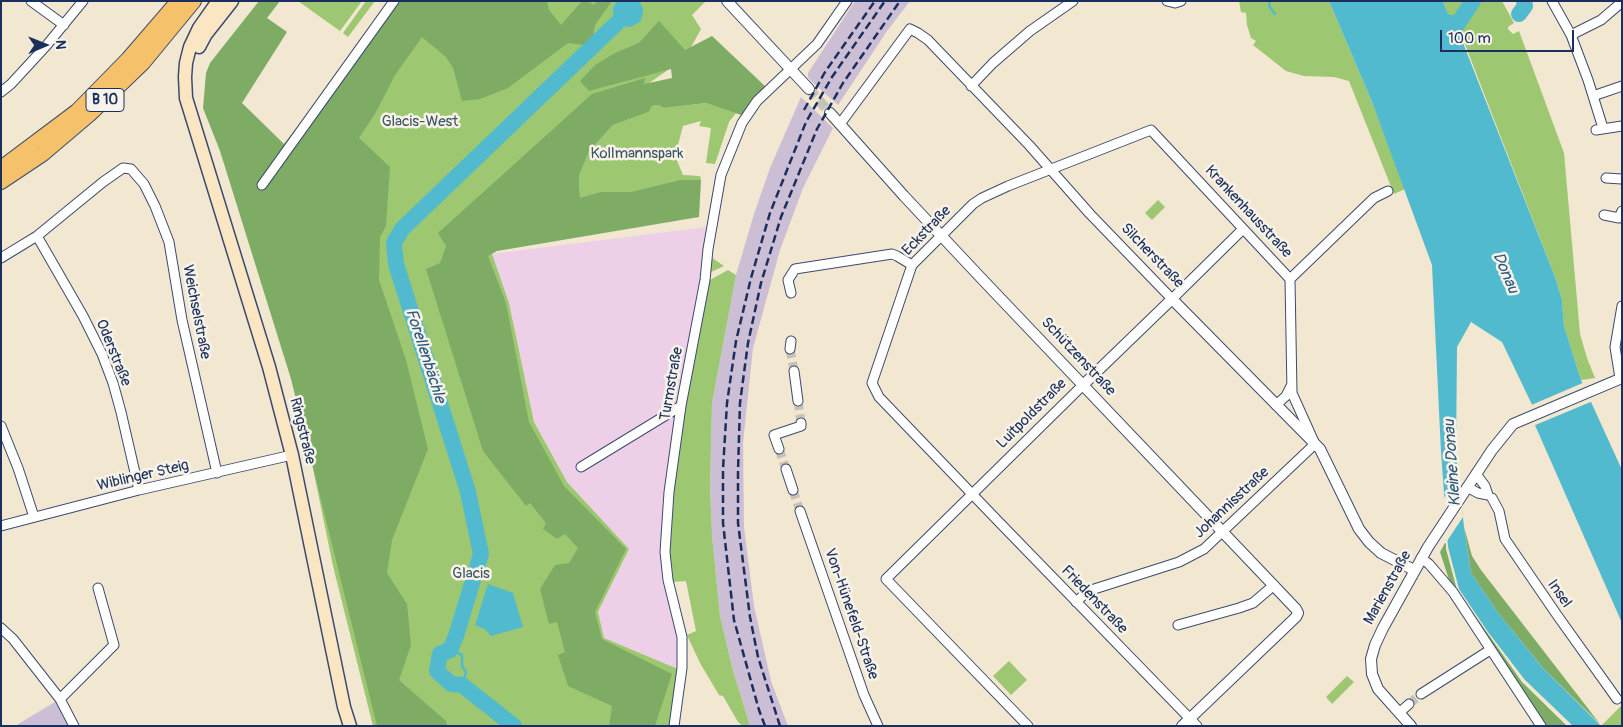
<!DOCTYPE html>
<html>
<head>
<meta charset="utf-8">
<style>
	body { margin:0 }
	#map { position:relative; width:1623px; height:727px; overflow:hidden; background:#f2e7d0; font-family:Pangolin,sans-serif }
	canvas { display:block }
	.frame { position:absolute; inset:0; border:2px solid #1b2f5e; pointer-events:none }
	.north { position:absolute; left:20px; top:20px; width:50px; height:50px; -webkit-text-stroke:4px #f7f3e8; paint-order:stroke; rotate:89deg; font-size:14px; font-weight:700; line-height:20px; text-align:center; color:#1b2f5e }
	.north::after { content:''; display:block; margin:auto; width:18px; height:22px; background:#1b2f5e; clip-path:polygon(50% 0,100% 100%,50% 72%,0 100%) }
	.scale { position:absolute; left:1440px; top:30px; width:134px; height:22px; box-sizing:border-box; border:2px solid #1b2f5e; border-top:0; padding-left:6px; font-size:15px; line-height:18px; white-space:nowrap; color:#1b2f5e; -webkit-text-stroke:4px #f7f3e8; paint-order:stroke }
</style>
</head>
<body>
<div id="map">
<canvas width="1623" height="727"></canvas>
<div class="frame"></div>
<div class="north">N</div>
<div class="scale">100 m</div>
</div>
<script>
const c = document.querySelector('canvas').getContext('2d');
c.lineJoin = 'round';
function paint(path, color) { c.fillStyle = color; c.fill(path, 'evenodd'); }
const toPath = rows => new Path2D(rows.map(r => 'M' + r).join(''));
function stroke(path, color, width, dash) { c.strokeStyle = color; c.lineWidth = width; c.lineCap = dash ? 'butt' : 'round'; c.setLineDash(dash || []); c.stroke(path); }
function write(font, color, halo, rows, align = 'center') {
  c.font = font + ' Pangolin,sans-serif'; c.lineWidth = 5; c.setLineDash([]); c.textBaseline = 'middle'; c.strokeStyle = halo; c.fillStyle = color; for (const [text, x, y, turn = 0] of rows) {
    c.save(); c.translate(x, y); c.rotate((+turn || 0) * Math.PI / 180); c.textAlign = isNaN(turn) ? turn : align; if (halo) c.strokeText(text, 0, 0); c.fillText(text, 0, 0); c.restore();
  }
}
const built = toPath([
	[706,227,701,280,661,548,663,579,679,639,678,669,604,638,598,613,629,549,567,482,534,422,509,303,491,254]
]);
const industrial = toPath([
	[855,1,910,1,887,31,838,105,811,81,808,77,808,73],
	[801,97,833,128,803,188,780,250,753,348,743,443,744,527,754,606,771,681,788,726,750,726,732,667,720,616,712,535,710,486,712,403,736,275,754,214,770,168],
	[60,699,74,726,15,726]
]);
const green = toPath([
	[298,1,362,1,340,31],
	[366,1,375,1,348,37,343,33],
	[416,1,706,1,692,15,701,29,685,58,622,102,499,221,492,254,509,303,534,422,567,482,629,549,598,612,604,638,678,669,670,726,373,726,333,566,292,366,327,184],
	[1239,1,1329,1,1372,102,1405,189,1394,194,1349,81,1334,77,1304,76,1286,71,1253,45,1256,41,1251,38,1247,25,1246,13,1241,12],
	[1443,1,1502,1,1514,23,1508,27,1508,29,1513,34,1519,31,1564,153,1580,334,1587,358,1595,378,1581,380,1564,326,1562,300,1555,277,1461,34,1448,14],
	[706,103,736,113,729,122,715,164,706,163,711,128,699,126,701,121,683,126,675,156,683,175,700,176,701,180,679,180,630,192,600,192,580,199,579,176,589,150,613,125,649,112,652,106,658,105,664,108],
	[1158,200,1165,207,1152,220,1145,213],
	[711,257,724,266,709,273],
	[728,270,736,275,712,403,710,486,712,535,720,616,732,667,750,726,743,726,738,722,723,696,719,695,700,663,687,635,696,631,686,581,672,582,669,548,672,497,682,424,710,280],
	[1009,661,1027,680,1011,695,993,676],
	[1347,676,1354,682,1332,704,1326,697],
	[1622,705,1622,726,1601,726]
]);
const forest = toPath([
	[259,1,280,1,267,18,287,32,242,103,284,144,344,67,354,51,384,22,399,1,547,1,549,10,561,25,582,1,587,1,594,5,597,1,612,1,595,25,591,46,568,43,508,88,480,99,462,101,453,68,446,57,422,37,395,75,376,112,359,138,390,167,386,226,380,237,379,280,406,360,428,449,392,540,387,573,407,604,411,645,399,680,446,721,447,726,377,726,291,379,220,151,203,108,206,73,210,63],
	[659,21,685,50,712,36,766,87,741,115,706,103,664,108,658,105,652,106,649,112,613,125,589,151,579,176,580,198,600,192,630,192,679,180,701,180,699,217,497,251,488,256,506,303,529,422,564,486,626,549,595,612,602,639,672,674,655,726,609,726,612,706,568,686,558,655,565,652,557,622,549,624,540,589,555,565,569,563,578,548,565,534,557,539,543,529,546,523,530,503,526,506,483,451,426,269,440,263,446,246,438,233,592,94,645,78,644,84,672,78,671,69,589,91,580,81,595,65,615,53,639,43],
	[1464,527,1472,556,1481,570,1600,724,1543,668,1499,614,1471,573],
	[1446,541,1446,549,1457,590,1522,682,1567,726,1546,726,1539,719,1453,592,1440,552]
]);
const water = toPath([
	[617,1,639,1,643,8,643,13,640,22,631,27,621,26,617,23,613,14,613,8],
	[1329,1,1443,1,1448,14,1455,16,1463,29,1461,34,1463,43,1555,277,1562,300,1564,326,1581,380,1622,470,1622,623,1531,416,1536,413,1502,342,1471,322,1457,347,1456,453,1464,527,1471,573,1499,614,1542,667,1601,726,1572,725,1525,680,1488,632,1459,589,1448,547,1441,452,1432,265,1372,102],
	[488,584,513,593,523,627,491,636,485,629,475,625]
]);
const pier = toPath([
	[1585,382,1593,401,1533,426,1528,416,1532,412,1529,406],
	[1459,476,1463,517,1445,544,1442,501]
]);
const stream = toPath([
	[1270,1,1269,6,1275,14],
	[450,650,462,655,462,666,466,672,462,685]
]);
const river = toPath([
	[1519,14,1525,6,1524,1],
	[1446,41,1473,1],
	[514,726,462,685,451,684,437,671,440,654,450,650,456,636,481,554,468,492,396,264,394,243,402,229,617,23]
]);
const minorTunnel = toPath([
	[790,349,794,371],
	[798,401,801,423],
	[779,449,786,469],
	[793,490,800,511],
	[1409,704,1421,694]
]);
const tertiaryTunnel = toPath([
	[809,89,830,113]
]);
const minor = toPath([
	[31,1,64,25],
	[1167,1,1175,3,1181,1],
	[1552,1,1571,35,1588,80,1603,128],
	[1571,35,1601,20,1622,2],
	[971,86,993,63,1030,31,1073,1],
	[1,92,11,84,46,46,83,1],
	[1593,96,1622,86],
	[840,124,910,29,918,33,928,40,1029,145,1090,214,1172,299,1243,229],
	[1596,130,1622,126],
	[1606,178,1622,179],
	[262,185,394,1],
	[1604,215,1619,218,1622,211],
	[37,236,83,316,102,354,113,383,121,412,139,490],
	[1,258,37,236,103,182,123,168,131,169,144,184,155,206,169,242,182,320,217,473],
	[1290,279,1374,198,1388,191],
	[791,293,788,280,795,269,892,254,897,256,912,265],
	[790,349,791,341],
	[794,371,798,401],
	[1620,378,1615,347,1622,306],
	[1276,405,1286,396,1291,386],
	[1,426,18,468,34,517],
	[779,449,774,435,801,426,801,423],
	[581,467,681,406],
	[786,469,793,490],
	[1467,487,1478,493,1488,495,1485,486,1476,474],
	[1492,498,1499,511,1505,539,1557,615,1617,699],
	[800,511,864,695,878,726],
	[1,526,139,490,292,455],
	[1421,558,1429,564,1453,592,1541,726],
	[1076,602,1088,591,1179,562,1204,549,1315,444,1292,393,1290,279,1151,130,1008,186,982,198,973,204,912,265,872,383,879,397,998,521,1197,726],
	[1178,625,1239,608,1253,603,1274,585],
	[1,628,13,639,60,699,74,726],
	[1421,694,1490,650],
	[60,699,114,645,98,588],
	[1399,713,1409,704],
	[674,726,682,668,682,637,668,580,665,552,669,492,681,406,705,280,708,249,721,175,742,123,757,101,817,44,847,1],
	[1028,726,886,579,1083,385]
]);
const tertiary = toPath([
	[727,1,809,89],
	[830,113,904,196,981,278,1296,609,1298,613,1296,617,1182,726],
	[1083,385,1172,299,1320,449,1359,529,1369,542,1381,553,1414,570],
	[1411,726,1378,689,1372,674,1371,659,1375,645,1383,628,1428,547,1492,450,1513,424,1622,378]
]);
const secondary = toPath([
	[218,1,199,28,190,47,186,63,185,77,186,98,269,367,292,455,344,707,350,726],
	[199,47,206,34,232,1]
]);
const trunk = toPath([
	[1,168,77,111,128,59,178,1],
	[1,182,43,154,89,115,143,63,194,1]
]);
const rail = toPath([
	[804,110,825,72,875,1],
	[765,726,759,710,734,620,723,523,723,469,727,403,736,341,751,278,770,213,806,122,832,77,885,1],
	[780,726,758,657,750,617,738,523,738,471,740,403,748,343,761,283,781,217,817,129,843,83,900,1]
]);
const shields = [
	[105,100,38]
];
const shieldNames = [
	["B 10",105,100]
];
const parkNames = [
	["Glacis-West",420,122],
	["Kollmannspark",637,154],
	["Glacis",471,574]
];
const streetNames = [
	["Krankenhausstraße",1248,212,47],
	["Eckstraße",927,231,-46],
	["Silcherstraße",1152,256,46],
	["Weichselstraße",196,312,79],
	["Oderstraße",113,353,68],
	["Schützenstraße",1078,357,47],
	["Turmstraße",672,384,-80],
	["Luitpoldstraße",1032,414,-45],
	["Ringstraße",302,431,76],
	["Wiblinger Steig",143,476,-13],
	["Johannisstraße",1232,503,-43],
	["Marienstraße",1388,588,-61],
	["Insel",1559,594,55],
	["Friedenstraße",1094,600,46],
	["Von-Hünefeld-Straße",851,614,71]
];
const waterNames = [
	["Donau",1505,273,67],
	["Forellenbächle",425,356,72],
	["Kleine Donau",1453,463,-94]
];
paint(built, '#edd0e8');
paint(industrial, '#ccbed4');
paint(green, '#9ec772');
paint(forest, '#7eac64');
paint(water, '#51bace');
paint(pier, '#f2e7d0');
stroke(stream, '#51bace', 2.5);
stroke(river, '#51bace', 16);
stroke(minorTunnel, '#c7c2b9', 9, [9, 4.5]);
stroke(tertiaryTunnel, '#c7c2b9', 10, [10, 5]);
stroke(minor, '#3b4b6f', 11);
stroke(tertiary, '#3b4b6f', 12);
stroke(secondary, '#3b4b6f', 15);
stroke(trunk, '#3b4b6f', 16);
stroke(minor, '#fff', 9);
stroke(tertiary, '#fff', 10);
stroke(secondary, '#fbe6c4', 12);
stroke(trunk, '#f5c16b', 14);
stroke(rail, '#1b2f5e', 2.5, [8, 4]);
for (const [x, y, w] of shields) { const box = new Path2D(); box.roundRect(x - w / 2, y - 11.5, w, 23, 4); c.fillStyle = '#f7f3e8'; c.fill(box); stroke(box, '#1b2f5e', 1); }
write('bold 14px', '#1b2f5e', null, shieldNames);
write('15px', '#3c5563', '#f7f3e8', parkNames);
write('15px', '#1b2f5e', '#f7f3e8', streetNames);
write('italic 16px', '#2b5980', '#f7f3e8', waterNames);
</script>
</body>
</html>
